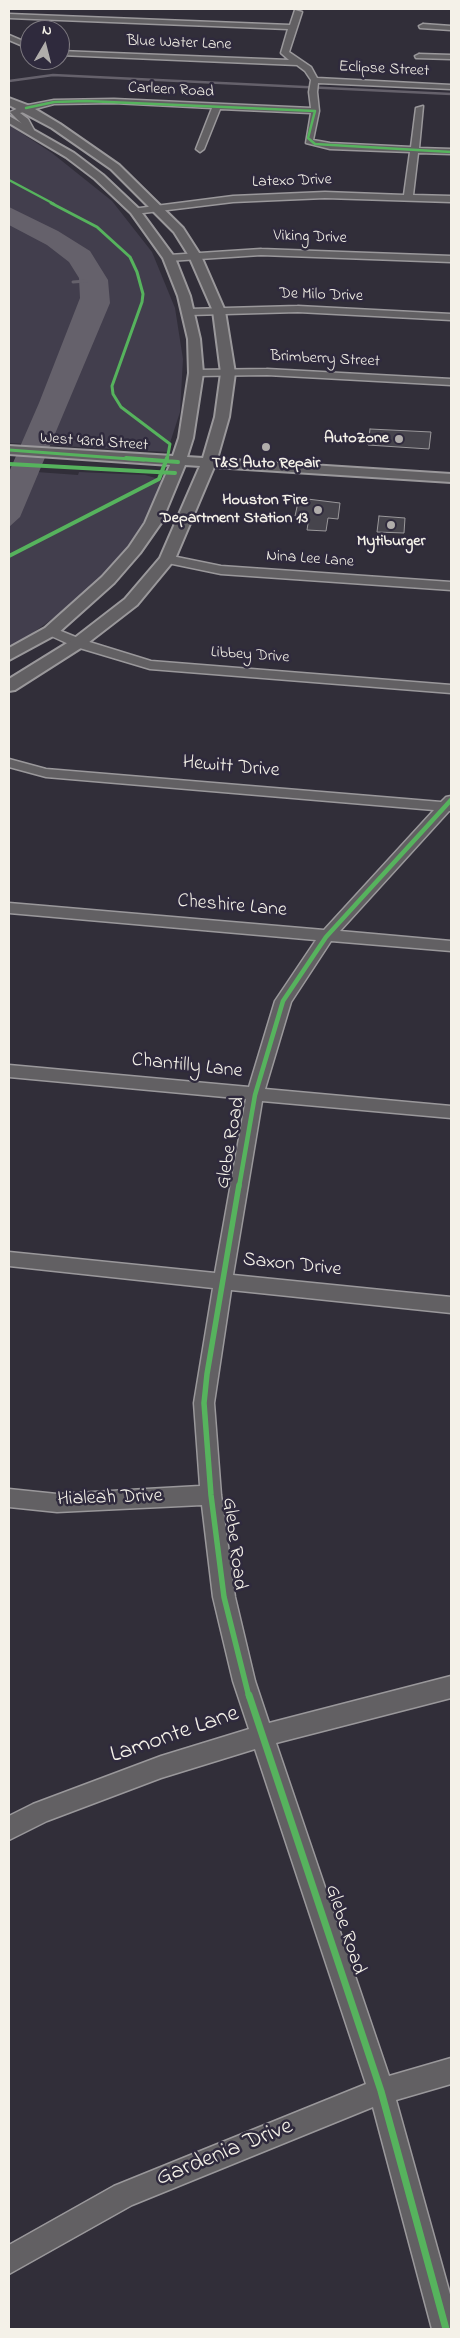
<!DOCTYPE html>
<html>
<head>
<meta charset="utf-8">
<style>
	body { margin:0 }
	#map { position:relative; width:460px; height:2338px; overflow:hidden; background:#312e39; font-family:"Indie Flower",sans-serif }
	canvas { display:block }
	.frame { position:absolute; inset:0; border:10px solid #f4f1e8; pointer-events:none }
	.north { position:absolute; left:20px; top:20px; width:50px; height:50px; box-sizing:border-box; background:#2f2a3d; border:1px solid #7e7a81; border-radius:50%; rotate:8deg; font-size:14px; font-weight:700; line-height:20px; text-align:center; color:#f4f1e8 }
	.north::after { content:''; display:block; margin:auto; width:18px; height:22px; background:#b0adab; clip-path:polygon(50% 0,100% 100%,50% 72%,0 100%) }
</style>
</head>
<body>
<div id="map">
<canvas width="460" height="2338"></canvas>
<div class="frame"></div>
<div class="north">N</div>
</div>
<script>
const c = document.querySelector('canvas').getContext('2d');
c.lineJoin = 'round';
function paint(path, color) { c.fillStyle = color; c.fill(path, 'evenodd'); }
const toPath = rows => new Path2D(rows.map(r => 'M' + r).join(''));
function stroke(path, color, width, dash) { c.strokeStyle = color; c.lineWidth = width; c.lineCap = dash ? 'butt' : 'round'; c.setLineDash(dash || []); c.stroke(path); }
function write(font, color, halo, rows, align = 'center') {
  c.font = font + ' "Indie Flower",sans-serif'; c.lineWidth = 5; c.setLineDash([]); c.textBaseline = 'middle'; c.strokeStyle = halo; c.fillStyle = color; for (const [text, x, y, turn = 0] of rows) {
    c.save(); c.translate(x, y); c.rotate((+turn || 0) * Math.PI / 180); c.textAlign = isNaN(turn) ? turn : align; if (halo) c.strokeText(text, 0, 0); c.fillText(text, 0, 0); c.restore();
  }
}
const green = toPath([
	[9,125,52,153,112,201,152,252,175,308,183,359,180,412,167,452,9,443],
	[9,470,78,475,79,472,145,475,159,479,163,483,155,505,143,526,111,568,66,609,9,650]
]);
const water = toPath([
	[9,207,58,231,90,251,108,280,110,303,20,517,9,527,9,472,39,403,80,298,79,278,69,262,47,245,9,225]
]);
const streamFar1 = toPath([
	[9,81,53,75,451,94]
]);
const stream = toPath([
	[73,282,86,281]
]);
const building = toPath([
	[370,429,431,432,429,449,368,445,370,429],
	[299,498,340,503,338,519,328,518,326,531,307,530,309,517,295,516,299,498],
	[379,516,405,518,404,533,377,532,379,516]
]);
const minor = toPath([
	[295,10,302,12,289,52,311,67,317,78,451,85,451,89,318,83,317,92,319,111,313,140,330,143,411,147,416,108,423,106,419,148,451,149,451,154,418,153,413,195,451,196,451,202,325,198,233,202,135,214,131,211,132,209,233,196,325,192,404,195,410,152,330,149,306,143,311,113,220,109,204,149,200,152,196,149,212,108,114,103,54,104,20,113,28,119,34,130,30,132,10,112,23,106,54,100,114,99,311,108,309,92,311,80,305,71,297,65,60,55,60,51,289,60,281,53,288,29,9,18,9,14,290,25,295,10],
	[423,24,451,26,451,30,420,28,419,26,423,24],
	[9,35,30,44,30,49,9,40,9,35],
	[419,54,451,55,451,59,416,58,415,56,419,54],
	[261,249,451,256,451,262,261,255,169,261,164,258,169,255,261,249],
	[298,306,451,314,451,320,298,312,189,315,184,312,189,309,298,306],
	[267,369,451,379,451,385,267,375,196,376,191,373,196,370,267,369],
	[167,555,221,566,451,582,451,590,221,574,163,562,161,559,163,556,167,555],
	[51,627,83,640,151,661,451,685,451,693,150,669,73,646,47,634,45,631,51,627],
	[9,759,46,769,441,802,446,797,451,796,451,811,449,811,340,931,451,941,451,951,331,941,291,1002,265,1089,451,1106,451,1118,262,1101,233,1275,451,1297,451,1313,231,1290,214,1403,221,1495,235,1597,255,1681,269,1723,451,1676,451,1698,276,1743,389,2076,451,2058,451,2084,396,2100,451,2298,451,2329,432,2329,373,2107,132,2205,9,2274,9,2245,114,2186,366,2084,255,1749,161,1778,47,1821,9,1840,9,1816,33,1804,161,1756,249,1729,233,1681,213,1597,202,1505,57,1512,9,1507,9,1489,57,1494,200,1486,194,1403,213,1288,9,1266,9,1252,215,1273,246,1099,9,1077,9,1065,249,1087,275,1001,316,940,9,913,9,903,324,930,434,810,46,777,9,767,9,759]
]);
const major = toPath([
	[9,98,30,106,60,124,119,165,183,228,201,256,225,311,235,373,229,417,217,459,451,474,451,482,214,467,175,559,137,605,84,646,15,690,9,691,9,679,72,640,125,599,160,558,200,466,185,465,161,523,140,553,114,583,57,634,9,660,9,648,45,628,102,577,129,547,145,523,170,465,9,454,9,446,173,456,179,438,189,373,188,339,178,296,163,258,131,213,95,179,66,157,9,123,9,116,74,153,103,175,139,209,175,258,190,296,200,339,203,373,193,438,187,457,203,458,215,417,221,373,213,311,189,256,174,232,111,169,52,128,9,105,9,98]
]);
const cyclewayFar5 = toPath([
	[26,108,54,102,86,101,315,111,308,138,315,144,451,152],
	[9,180,54,204]
]);
const cyclewayFar4 = toPath([
	[51,203,97,227,130,257,137,272,143,294,142,302,112,386,113,394,121,407,170,444,167,460],
	[9,450,144,460]
]);
const cyclewayFar3 = toPath([
	[126,458,178,462],
	[9,464,175,473],
	[9,556,159,479,167,458]
]);
const cyclewayFar2 = toPath([
	[239,1187,255,1095,283,1001,326,937,451,800]
]);
const cyclewayFar1 = toPath([
	[239,1185,207,1374,204,1403,211,1495,224,1597,249,1697]
]);
const cycleway = toPath([
	[249,1695,381,2091,446,2329]
]);
const markers = [
	[399,439,5,"#b0adab"],
	[266,447,5,"#b0adab"],
	[318,510,5,"#b0adab"],
	[391,525,5,"#b0adab"]
];
const farStreetnames = [
	["Blue Water Lane",179,44,2],
	["Eclipse Street",384,70,3],
	["Carleen Road",171,91,3],
	["Latexo Drive",292,182,-2],
	["Viking Drive",310,238,2],
	["De Milo Drive",321,296,2],
	["Brimberry Street",325,360,3],
	["West 43rd Street",94,443,4],
	["Nina Lee Lane",310,560,4],
	["Libbey Drive",250,656,4]
];
const farPoinames = [
	["AutoZone",389,439],
	["T&S Auto Repair",266,464,"center"],
	["Houston Fire",308,501],
	["Department Station 13",308,519],
	["Mytiburger",391,542,"center"]
];
const streetNames = [
	["Hewitt Drive",231,768,5],
	["Cheshire Lane",232,907,5],
	["Chantilly Lane",187,1067,6],
	["Glebe Road",232,1143,-80],
	["Saxon Drive",292,1266,6],
	["Hialeah Drive",110,1499,-2],
	["Glebe Road",233,1544,83],
	["Glebe Road",344,1930,72]
];
const nearStreetnames = [
	["Lamonte Lane",175,1736,-19],
	["Gardenia Drive",225,2154,-22]
];
paint(green, '#423e4d');
paint(water, '#65616b');
stroke(streamFar1, '#65616b', 2.5);
stroke(stream, '#65616b', 3);
paint(building, '#46444c');
stroke(building, '#9a989b', 1);
stroke(minor, '#9a989b', 3);
stroke(major, '#9a989b', 4);
paint(minor, '#626063');
paint(major, '#626063');
stroke(cyclewayFar5, '#56b35d', 2.5);
stroke(cyclewayFar4, '#56b35d', 3);
stroke(cyclewayFar3, '#56b35d', 4);
stroke(cyclewayFar2, '#56b35d', 4.5);
stroke(cyclewayFar1, '#56b35d', 5.5);
stroke(cycleway, '#56b35d', 7);
for (const [x, y, r, color] of markers) { const dot = new Path2D(); dot.arc(x, y, r, 0, 2 * Math.PI); c.fillStyle = color; c.fill(dot); stroke(dot, '#2f2a3d', 2); }
write('16px', '#f4f1e8', '#2f2a3d', farStreetnames);
write('bold 16px', '#f4f1e8', '#2f2a3d', farPoinames, 'right');
write('20px', '#f4f1e8', '#2f2a3d', streetNames);
write('24px', '#f4f1e8', '#2f2a3d', nearStreetnames);
</script>
</body>
</html>
